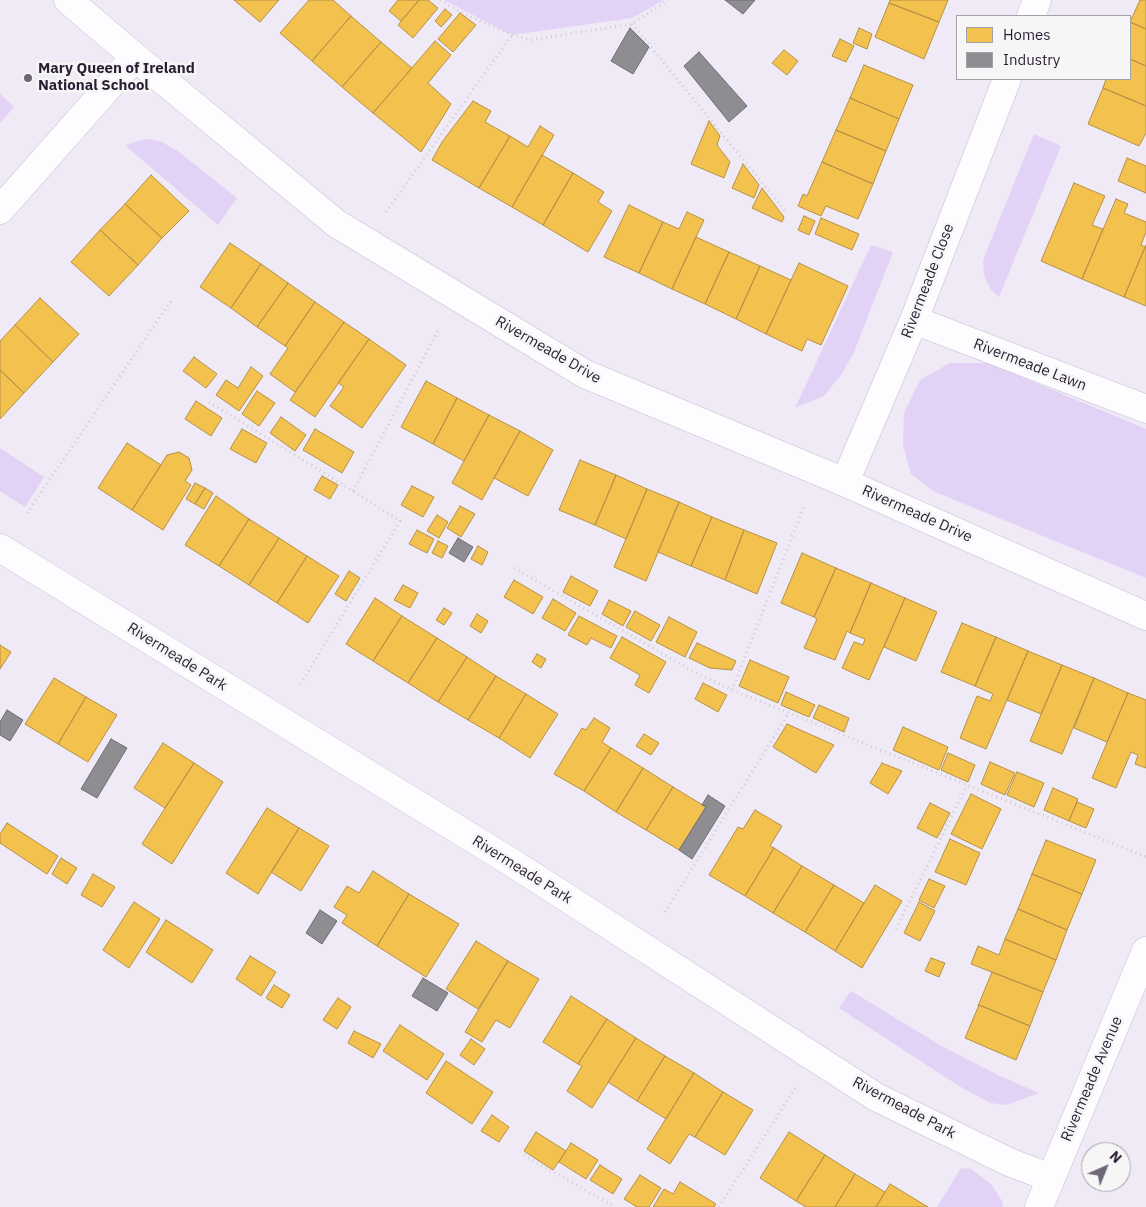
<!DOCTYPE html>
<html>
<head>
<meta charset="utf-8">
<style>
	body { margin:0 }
	#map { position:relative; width:1146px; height:1207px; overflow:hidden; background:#efeaf6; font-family:"IBM Plex Sans",sans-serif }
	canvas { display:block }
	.legend { position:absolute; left:956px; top:15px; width:175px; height:65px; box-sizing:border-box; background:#f6f6f6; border:1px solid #a4a0a8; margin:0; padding:6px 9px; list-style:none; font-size:15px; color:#291e34 }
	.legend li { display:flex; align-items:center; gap:10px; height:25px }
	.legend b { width:25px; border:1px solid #a4a0a8 }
	.north { position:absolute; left:1081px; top:1142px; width:50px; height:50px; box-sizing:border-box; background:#f6f6f6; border:1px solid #a4a0a8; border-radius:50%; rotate:44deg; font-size:14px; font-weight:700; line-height:20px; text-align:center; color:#291e34 }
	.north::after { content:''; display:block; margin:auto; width:18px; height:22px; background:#6e6578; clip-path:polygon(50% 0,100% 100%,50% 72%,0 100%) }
</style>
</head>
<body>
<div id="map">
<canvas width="1146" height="1207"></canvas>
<ul class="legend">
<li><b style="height:14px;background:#f2c14e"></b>Homes</li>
<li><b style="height:14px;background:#8d8d92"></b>Industry</li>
</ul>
<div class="north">N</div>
</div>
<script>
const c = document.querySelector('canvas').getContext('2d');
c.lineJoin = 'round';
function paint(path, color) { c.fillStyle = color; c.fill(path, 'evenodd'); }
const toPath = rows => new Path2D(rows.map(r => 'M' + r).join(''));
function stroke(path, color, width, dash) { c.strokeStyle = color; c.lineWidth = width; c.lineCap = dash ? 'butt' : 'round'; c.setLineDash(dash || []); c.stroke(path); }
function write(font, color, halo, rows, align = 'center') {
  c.font = font + ' "IBM Plex Sans",sans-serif'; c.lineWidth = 5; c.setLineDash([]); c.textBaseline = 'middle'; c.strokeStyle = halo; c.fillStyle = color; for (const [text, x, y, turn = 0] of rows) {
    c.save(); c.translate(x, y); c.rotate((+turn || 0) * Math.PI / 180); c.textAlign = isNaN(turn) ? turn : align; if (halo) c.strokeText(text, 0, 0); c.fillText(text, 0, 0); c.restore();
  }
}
const green = toPath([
	[444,0,664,0,632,18,512,35],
	[0,94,14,107,0,123],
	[1034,134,1061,146,999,297,991,290,984,275,983,260],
	[145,139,160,141,178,151,237,198,218,225,125,145],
	[871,245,893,252,854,352,841,375,824,396,795,408],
	[950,363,988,363,1146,429,1146,578,935,492,911,474,903,445,904,413,920,380],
	[0,448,44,477,25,507,0,491],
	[851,991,943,1047,1000,1076,1039,1093,1007,1105,990,1103,959,1086,839,1008],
	[961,1168,971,1169,991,1184,1002,1201,1003,1207,937,1207]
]);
const homes = toPath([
	[234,0,279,0,260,22,234,0],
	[309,0,333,0,351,16,312,61,280,33,309,0],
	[398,0,419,0,401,21,389,11,398,0],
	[419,0,428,0,438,8,413,38,398,25,419,0],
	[890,0,948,0,939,22,889,3,890,0],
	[1140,0,1146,0,1146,29,1130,22,1140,0],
	[889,3,939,22,924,59,875,37,889,3],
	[445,9,452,15,441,27,435,21,445,9],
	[460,13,476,25,453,52,438,39,460,13],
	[351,16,381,42,342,87,312,61,351,16],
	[1130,22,1146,29,1146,66,1130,59,1130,22],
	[859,28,872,34,867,49,853,43,859,28],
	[840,39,854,46,846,62,832,56,840,39],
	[435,41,451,55,428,83,451,104,421,152,373,113,435,41],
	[381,42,412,68,373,113,342,87,381,42],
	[784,50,798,61,787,75,772,63,784,50],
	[1130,59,1146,66,1146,106,1103,88,1106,79,1130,79,1130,59],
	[864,65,913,85,899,119,850,98,864,65],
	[1103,88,1146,106,1146,133,1139,146,1088,124,1103,88],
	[850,98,899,119,886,151,836,130,850,98],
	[473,101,491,111,485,122,510,136,479,188,432,160,442,142,473,101],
	[709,121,720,136,717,145,730,162,724,178,691,164,709,121],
	[540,126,554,135,512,207,479,188,510,136,528,147,540,126],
	[836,130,886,151,873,184,822,162,836,130],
	[542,155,573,173,543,225,512,207,542,155],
	[1127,158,1146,166,1146,193,1118,181,1127,158],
	[822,162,873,184,858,219,826,206,821,216,798,206,803,194,807,196,822,162],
	[743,164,759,185,754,198,732,188,743,164],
	[573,173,604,192,598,202,612,211,588,252,543,225,573,173],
	[151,175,189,211,162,238,125,204,151,175],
	[1074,183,1105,196,1092,225,1103,229,1082,279,1041,261,1074,183],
	[762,188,784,217,782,222,752,208,762,188],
	[1116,199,1128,204,1124,213,1146,222,1146,232,1141,245,1145,247,1124,297,1082,279,1116,199],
	[125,204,162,238,138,265,100,230,125,204],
	[629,205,663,222,639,273,604,257,629,205],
	[687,212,704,220,672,289,639,273,663,222,679,229,687,212],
	[804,216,815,221,809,235,798,230,804,216],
	[821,218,859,234,852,250,815,234,821,218],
	[100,230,138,265,109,296,71,262,100,230],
	[696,237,729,252,705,304,672,289,696,237],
	[230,243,261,264,231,308,200,287,230,243],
	[1146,245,1146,306,1124,297,1146,245],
	[729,252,760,266,736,319,705,304,729,252],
	[799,263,848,286,821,345,807,339,802,351,766,334,799,263],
	[261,264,288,283,257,327,231,308,261,264],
	[760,266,791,280,766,334,736,319,760,266],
	[288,283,315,302,285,346,257,327,288,283],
	[40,298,79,334,53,362,15,325,40,298],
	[315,302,344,322,295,392,270,374,288,348,285,346,315,302],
	[344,322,369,339,315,417,290,400,344,322],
	[15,325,53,362,24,393,0,370,0,341,15,325],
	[369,339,406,365,362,428,330,406,344,387,338,383,369,339],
	[194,357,217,374,206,388,183,371,194,357],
	[251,367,263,376,239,411,216,395,226,380,238,388,251,367],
	[0,370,24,393,0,419,0,370],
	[426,381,457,398,433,444,401,427,426,381],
	[257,391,275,403,259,426,242,414,257,391],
	[457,398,489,415,464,461,433,444,457,398],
	[196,401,222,418,211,436,185,419,196,401],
	[489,415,520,431,482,500,452,483,489,415],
	[281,417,306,435,295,451,270,433,281,417],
	[242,429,267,443,256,463,230,449,242,429],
	[315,429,354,452,342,473,303,450,315,429],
	[520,431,553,450,528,496,494,478,520,431],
	[127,443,161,465,132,510,98,488,127,443],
	[179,452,189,458,192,470,185,481,191,485,163,530,132,510,167,455,179,452],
	[580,460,616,475,595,525,559,510,580,460],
	[616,475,647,489,626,539,595,525,616,475],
	[322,476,338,485,330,499,314,490,322,476],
	[195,483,205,488,195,504,186,499,195,483],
	[412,486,434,497,423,517,401,505,412,486],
	[205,488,213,493,204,509,195,504,205,488],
	[647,489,679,502,646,581,614,567,647,489],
	[216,496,249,519,219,566,185,545,216,496],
	[679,502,712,517,691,566,658,552,679,502],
	[460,506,475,514,461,537,447,528,460,506],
	[437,515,448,522,439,538,427,531,437,515],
	[712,517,744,530,725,580,691,566,712,517],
	[249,519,279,538,249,585,219,566,249,519],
	[417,530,434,539,427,553,409,544,417,530],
	[744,530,777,543,757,594,725,580,744,530],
	[279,538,307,556,277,603,249,585,279,538],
	[438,541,448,546,442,558,432,553,438,541],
	[478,546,488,552,482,565,471,559,478,546],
	[802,553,836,568,814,617,781,603,802,553],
	[307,556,339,576,308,623,277,603,307,556],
	[836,568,871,583,850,633,847,631,835,660,804,648,817,619,814,617,836,568],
	[349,571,360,578,346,601,335,594,349,571],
	[571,576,598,591,590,606,563,592,571,576],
	[514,580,543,597,533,614,504,597,514,580],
	[871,583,905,598,869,680,842,668,854,642,863,645,865,639,850,633,871,583],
	[403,585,418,593,410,608,394,600,403,585],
	[375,598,402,616,373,661,346,644,375,598],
	[905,598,937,612,916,661,884,647,905,598],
	[553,599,576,613,565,631,542,618,553,599],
	[609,600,631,611,623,626,602,614,609,600],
	[444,608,452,613,444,625,436,620,444,608],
	[635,611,660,625,651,641,626,627,635,611],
	[477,614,488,621,481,633,470,626,477,614],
	[402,616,437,638,408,683,373,661,402,616],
	[579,616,617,636,611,648,591,638,587,645,568,635,579,616],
	[669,617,697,632,685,657,656,642,669,617],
	[962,623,996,637,975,686,941,672,962,623],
	[622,637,666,662,649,693,635,685,640,675,610,658,622,637],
	[996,637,1028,651,986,749,960,738,977,696,990,701,993,694,975,686,996,637],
	[437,638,467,657,438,702,408,683,437,638],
	[697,643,736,661,732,670,710,668,689,658,697,643],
	[0,645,11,652,0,669,0,645],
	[1028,651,1062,665,1041,714,1007,700,1028,651],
	[537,654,546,659,541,668,532,662,537,654],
	[467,657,496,676,468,720,438,702,467,657],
	[750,660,789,677,778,703,739,686,750,660],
	[1062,665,1094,678,1062,754,1030,741,1062,665],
	[496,676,526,694,499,738,468,720,496,676],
	[54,678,86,697,58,744,25,724,54,678],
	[1094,678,1128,693,1107,742,1074,728,1094,678],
	[703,683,727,695,718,712,695,699,703,683],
	[786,692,815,705,809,717,781,705,786,692],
	[1128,693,1146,700,1146,768,1135,764,1138,755,1131,752,1116,788,1092,778,1128,693],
	[526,694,558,714,530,758,499,738,526,694],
	[86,697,117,715,88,762,58,744,86,697],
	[819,705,849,718,844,732,813,718,819,705],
	[594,718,610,728,602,742,611,748,584,791,554,774,582,728,586,730,594,718],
	[787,724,834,745,816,773,773,747,787,724],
	[903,727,948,747,939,770,893,750,903,727],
	[644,734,659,743,651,755,636,746,644,734],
	[163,743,194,763,165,808,134,788,163,743],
	[611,748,643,768,616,812,584,791,611,748],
	[948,753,975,765,968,782,941,770,948,753],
	[990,762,1015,773,1005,795,981,784,990,762],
	[194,763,223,782,172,864,142,844,194,763],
	[882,763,902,771,888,794,870,783,882,763],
	[643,768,673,787,646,830,616,812,643,768],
	[1017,772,1044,783,1034,807,1007,795,1017,772],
	[673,787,706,807,679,850,646,830,673,787],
	[1053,788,1078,799,1069,821,1044,810,1053,788],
	[971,794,1001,809,982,849,951,834,971,794],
	[1077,802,1094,809,1086,828,1069,821,1077,802],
	[930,803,950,813,937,838,917,828,930,803],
	[267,808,299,828,258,894,226,873,267,808],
	[755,810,782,826,770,846,774,848,745,896,709,875,738,827,743,829,755,810],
	[7,823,58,856,47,874,0,843,0,834,7,823],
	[299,828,329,846,301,891,271,872,299,828],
	[950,839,980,853,966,885,935,872,950,839],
	[1046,840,1096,860,1082,894,1032,874,1046,840],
	[774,848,802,866,773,913,745,896,774,848],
	[61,858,77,868,67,884,52,874,61,858],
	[802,866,834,885,805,932,773,913,802,866],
	[373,871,409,894,377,946,342,923,347,915,334,907,347,886,359,893,373,871],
	[93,874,115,887,102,907,81,895,93,874],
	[1032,874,1082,894,1067,930,1018,909,1032,874],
	[929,879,945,886,934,908,919,900,929,879],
	[834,885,864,903,835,951,805,932,834,885],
	[875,885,902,901,862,968,835,951,875,885],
	[409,894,459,924,426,977,377,946,409,894],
	[134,902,160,919,129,968,103,950,134,902],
	[919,902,935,911,920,941,904,933,919,902],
	[1018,909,1067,930,1056,960,1005,939,1018,909],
	[166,920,213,950,192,983,146,952,166,920],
	[1005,939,1056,960,1043,992,971,964,978,946,999,955,1005,939],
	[476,941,508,961,478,1009,446,989,476,941],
	[250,956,276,972,261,996,236,979,250,956],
	[931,958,945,963,939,977,925,971,931,958],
	[508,961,539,979,510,1028,496,1020,482,1042,465,1032,508,961],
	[992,972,1043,992,1030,1026,979,1005,978,1006,992,972],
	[274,985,290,995,282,1008,266,998,274,985],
	[571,996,607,1019,578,1064,543,1042,571,996],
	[338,998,351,1007,337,1029,323,1020,338,998],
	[979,1005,1030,1026,1016,1060,965,1038,979,1005],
	[607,1019,636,1038,592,1108,567,1091,582,1066,578,1064,607,1019],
	[400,1025,444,1054,427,1080,383,1051,400,1025],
	[354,1031,381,1044,373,1058,348,1043,354,1031],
	[636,1038,665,1056,637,1101,608,1082,636,1038],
	[471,1039,485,1049,474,1065,460,1055,471,1039],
	[665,1056,694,1073,666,1119,637,1101,665,1056],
	[446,1061,493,1092,472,1124,426,1093,446,1061],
	[694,1073,723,1092,695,1137,689,1134,670,1164,647,1149,694,1073],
	[723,1092,753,1110,725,1155,695,1137,723,1092],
	[492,1115,509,1127,499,1142,481,1131,492,1115],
	[536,1132,566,1151,553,1170,524,1151,536,1132],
	[789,1132,825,1155,796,1201,760,1178,789,1132],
	[571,1143,598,1160,586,1179,559,1162,571,1143],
	[825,1155,855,1174,835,1207,806,1207,796,1201,825,1155],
	[600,1165,622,1179,613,1194,590,1180,600,1165],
	[855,1174,885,1192,876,1207,835,1207,855,1174],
	[640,1175,661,1188,649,1207,637,1207,624,1199,640,1175],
	[680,1182,716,1204,714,1207,653,1207,664,1189,673,1194,680,1182],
	[890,1184,928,1207,876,1207,890,1184]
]);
const industry = toPath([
	[725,0,755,0,743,14,725,0],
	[630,28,649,47,633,74,611,61,630,28],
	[699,52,747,106,729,122,684,66,699,52],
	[458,538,473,547,464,562,449,553,458,538],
	[7,710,23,720,10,741,0,735,0,722,7,710],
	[111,739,127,748,97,798,81,789,111,739],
	[708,795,725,806,692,859,679,850,706,807,702,805,708,795],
	[320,910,337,921,322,944,306,933,320,910],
	[423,978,448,993,437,1011,412,996,423,978]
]);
const path = toPath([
	[440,0,464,14,512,35,530,40,632,24,668,0],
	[632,24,786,212],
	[386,212,512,35],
	[209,402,353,491,400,521,300,685],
	[353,491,439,329],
	[27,513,173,298],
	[514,568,698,674,732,690,1146,857],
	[732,690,804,506],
	[665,912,788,714],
	[896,929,967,785],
	[524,1155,615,1207],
	[719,1207,796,1087]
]);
const street = toPath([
	[68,0,135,57,337,224,585,374,837,479,1146,616],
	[1031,16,1037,0],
	[0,210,135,57],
	[914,320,1146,409],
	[845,482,914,320,1007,79],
	[0,548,511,862,876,1097,1009,1162,1051,1178],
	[1039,1207,1146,951]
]);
const markers = [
	[28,78,5,"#6e6578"]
];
const poiNames = [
	["Mary Queen of Ireland",38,69],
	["National School",38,86]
];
const streetNames = [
	["Rivermeade Close",928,281,-69],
	["Rivermeade Drive",548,350,30],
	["Rivermeade Lawn",1030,365,21],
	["Rivermeade Drive",917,514,24],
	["Rivermeade Park",177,657,32],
	["Rivermeade Park",522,870,32],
	["Rivermeade Avenue",1092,1079,-67],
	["Rivermeade Park",904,1108,28]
];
paint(green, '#e2d2f6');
paint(homes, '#f2c14e');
stroke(homes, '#b69046', 1);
paint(industry, '#8d8d92');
stroke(industry, '#6f6c76', 1);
stroke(street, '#c5bece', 29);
stroke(path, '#ceccd3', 3, [1, 4]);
stroke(street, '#fdfcfe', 28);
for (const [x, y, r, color] of markers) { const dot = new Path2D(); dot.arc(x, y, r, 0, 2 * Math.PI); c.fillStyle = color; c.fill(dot); stroke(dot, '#f6f6f6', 2); }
write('bold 15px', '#291e34', '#f6f6f6', poiNames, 'left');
write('15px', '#291e34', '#f6f6f6', streetNames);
</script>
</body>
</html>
